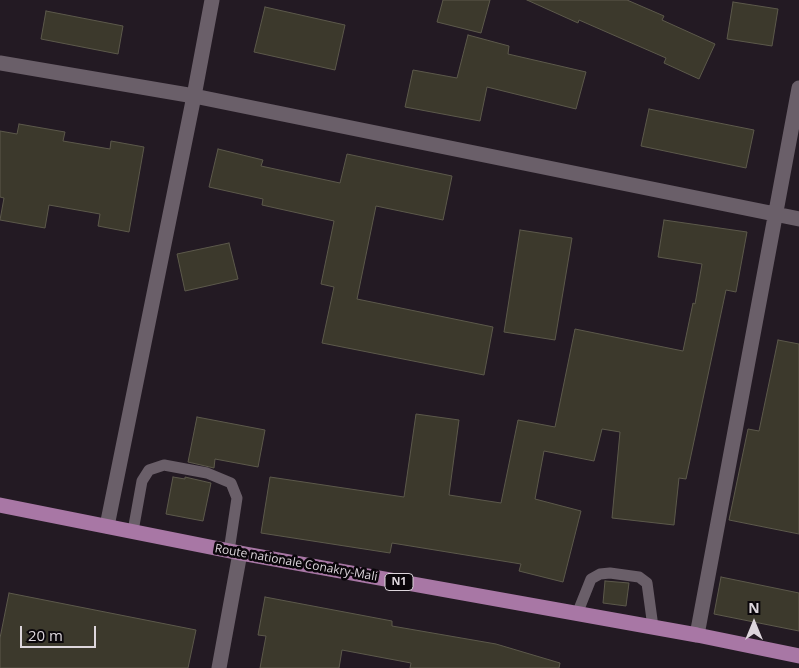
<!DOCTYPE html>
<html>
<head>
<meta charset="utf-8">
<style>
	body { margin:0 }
	#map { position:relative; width:799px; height:668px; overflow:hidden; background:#231a23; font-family:"Open Sans",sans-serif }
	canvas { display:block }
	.north { position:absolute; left:729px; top:598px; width:50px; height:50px; -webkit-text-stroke:4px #0a060a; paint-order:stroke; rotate:0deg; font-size:14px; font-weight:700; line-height:20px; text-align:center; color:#ddd6dc }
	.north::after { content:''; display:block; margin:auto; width:18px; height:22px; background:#ddd6dc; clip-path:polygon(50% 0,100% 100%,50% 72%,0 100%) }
	.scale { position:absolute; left:20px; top:626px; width:76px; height:22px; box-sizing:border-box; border:2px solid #ddd6dc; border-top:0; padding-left:6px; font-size:15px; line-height:18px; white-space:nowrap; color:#ddd6dc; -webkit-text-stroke:4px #0a060a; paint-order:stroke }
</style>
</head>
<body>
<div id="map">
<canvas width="799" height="668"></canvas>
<div class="north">N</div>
<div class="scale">20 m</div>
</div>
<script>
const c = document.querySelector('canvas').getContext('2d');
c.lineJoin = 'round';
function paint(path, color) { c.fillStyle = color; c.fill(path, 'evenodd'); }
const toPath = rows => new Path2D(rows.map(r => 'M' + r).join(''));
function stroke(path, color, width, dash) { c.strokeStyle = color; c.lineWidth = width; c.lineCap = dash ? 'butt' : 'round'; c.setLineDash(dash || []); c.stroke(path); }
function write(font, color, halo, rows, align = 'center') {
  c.font = font + ' "Open Sans",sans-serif'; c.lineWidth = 5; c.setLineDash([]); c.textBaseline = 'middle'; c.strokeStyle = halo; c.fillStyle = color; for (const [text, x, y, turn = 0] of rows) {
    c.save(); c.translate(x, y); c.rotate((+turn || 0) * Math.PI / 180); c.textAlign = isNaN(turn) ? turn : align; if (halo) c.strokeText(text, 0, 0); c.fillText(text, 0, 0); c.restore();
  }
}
const building = toPath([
	[443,0,490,0,481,33,437,22,443,0],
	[527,0,627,0,664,16,662,20,715,44,699,79,664,63,666,58,579,20,578,23,527,0],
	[733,2,778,9,772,46,727,39,733,2],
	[265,7,345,25,335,70,254,52,265,7],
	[46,11,123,26,118,54,41,39,46,11],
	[468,35,509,46,508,54,586,72,576,109,487,87,480,121,405,107,413,70,457,78,468,35],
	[649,109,754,130,746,168,641,146,649,109],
	[19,124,65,132,63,141,110,149,111,141,144,147,129,232,98,226,100,214,49,205,45,228,0,220,4,198,0,197,0,131,17,134,19,124],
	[218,149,263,160,261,166,340,183,347,154,452,176,443,220,376,206,357,299,493,327,484,375,322,343,334,287,321,284,334,221,262,205,263,199,209,187,218,149],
	[664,220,747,232,736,292,726,290,686,479,679,478,674,525,612,518,620,432,602,429,594,461,544,451,535,499,581,511,563,582,519,571,521,564,392,543,390,553,261,533,270,477,404,497,416,414,459,420,449,495,501,503,518,420,555,427,575,329,683,351,693,303,695,304,702,264,658,257,664,220],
	[520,230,572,238,555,340,504,332,520,230],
	[229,243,238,279,185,291,177,254,229,243],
	[778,340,799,344,799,534,729,520,748,429,759,431,778,340],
	[197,417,265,430,258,467,215,459,214,468,188,462,197,417],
	[173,477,185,479,185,477,211,483,203,521,166,514,173,477],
	[721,577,799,593,799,631,714,614,721,577],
	[605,581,629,583,626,606,603,603,605,581],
	[9,593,196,630,188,668,0,668,0,638,9,593],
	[265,597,392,621,392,626,496,644,560,663,559,668,410,668,411,663,342,650,339,668,260,668,266,636,258,635,265,597]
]);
const service = toPath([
	[133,531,142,481,149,470,164,465,207,473,231,483,237,498,229,551],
	[577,614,591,579,600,574,610,573,639,577,647,583,653,627]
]);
const minor = toPath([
	[0,63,194,96,799,219],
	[107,526,194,96,212,0],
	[697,635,799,88]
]);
const tertiary = toPath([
	[219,668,240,553]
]);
const trunk = toPath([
	[0,505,240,553,697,635,799,656]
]);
const shields = [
	[399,582,28]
];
const shieldNames = [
	["N1",399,582]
];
const streetNames = [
	["Route nationale Conakry-Mali",296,563,10]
];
paint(building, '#3c392c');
stroke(building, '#5c594b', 1);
stroke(service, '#6a5f69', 11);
stroke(minor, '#6a5f69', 15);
stroke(tertiary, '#6a5f69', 15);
stroke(trunk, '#a877a5', 15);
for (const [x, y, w] of shields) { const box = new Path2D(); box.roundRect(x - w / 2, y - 8.5, w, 17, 4); c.fillStyle = '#0a060a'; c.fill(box); stroke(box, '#ddd6dc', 1); }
write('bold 11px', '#ddd6dc', null, shieldNames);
write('12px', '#ddd6dc', '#0a060a', streetNames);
</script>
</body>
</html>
